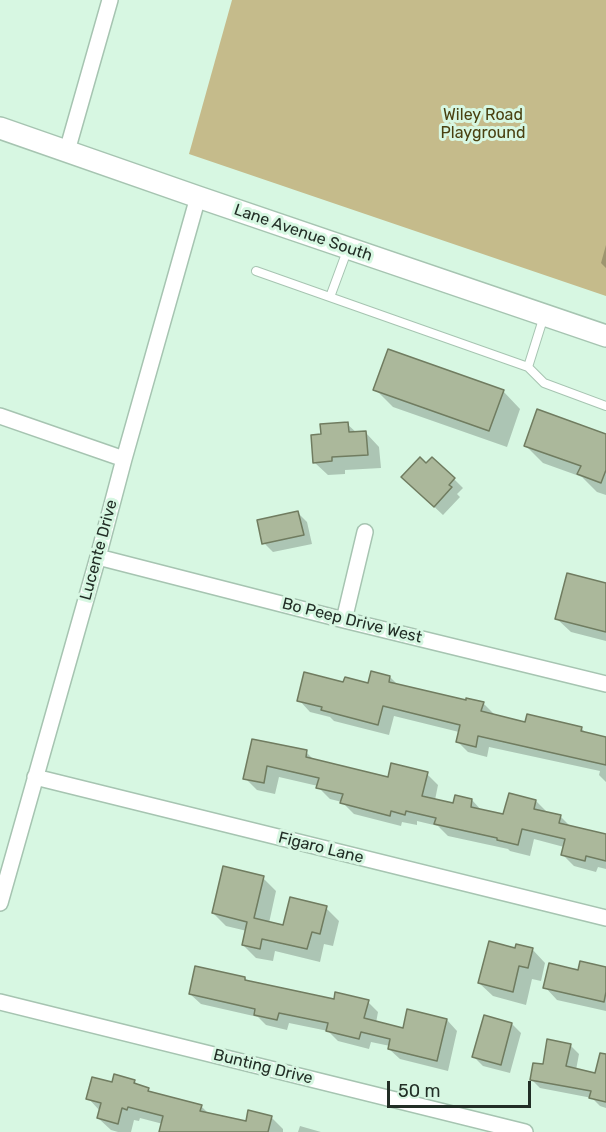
<!DOCTYPE html>
<html>
<head>
<meta charset="utf-8">
<style>
	body { margin:0 }
	#map { position:relative; width:606px; height:1132px; overflow:hidden; background:#d7f7e2; font-family:Rubik,sans-serif }
	canvas { display:block }
	.scale { position:absolute; left:387px; top:1081px; width:144px; height:27px; box-sizing:border-box; border:3px solid #222e26; border-top:0; padding-left:8px; font-size:18px; line-height:21px; white-space:nowrap; color:#222e26; -webkit-text-stroke:4px #d7f7e2; paint-order:stroke }
</style>
</head>
<body>
<div id="map">
<canvas width="606" height="1132"></canvas>
<div class="scale">50 m</div>
</div>
<script>
const c = document.querySelector('canvas').getContext('2d');
c.lineJoin = 'round';
function paint(path, color) { c.fillStyle = color; c.fill(path, 'evenodd'); }
const toPath = rows => new Path2D(rows.map(r => 'M' + r).join(''));
function stroke(path, color, width, dash) { c.strokeStyle = color; c.lineWidth = width; c.lineCap = dash ? 'butt' : 'round'; c.setLineDash(dash || []); c.stroke(path); }
function write(font, color, halo, rows, align = 'center') {
  c.font = font + ' Rubik,sans-serif'; c.lineWidth = 6; c.setLineDash([]); c.textBaseline = 'middle'; c.strokeStyle = halo; c.fillStyle = color; for (const [text, x, y, turn = 0] of rows) {
    c.save(); c.translate(x, y); c.rotate((+turn || 0) * Math.PI / 180); c.textAlign = isNaN(turn) ? turn : align; if (halo) c.strokeText(text, 0, 0); c.fillText(text, 0, 0); c.restore();
  }
}
const green = toPath([
	[232,0,606,0,606,296,189,154]
]);
const shadow = toPath([
	[606,245,606,268,601,263],
	[375,389,503,391,520,409,507,447,393,407],
	[347,424,357,433,366,433,379,447,381,468,345,470,345,474,328,475,314,462],
	[606,435,606,495,597,492,582,477,543,463,525,445],
	[426,465,454,479,463,488,457,494,460,497,443,515,412,486],
	[298,513,307,522,312,544,273,552,264,543],
	[606,586,606,641,571,632,557,619],
	[390,677,398,685,467,702,483,703,494,714,526,724,581,728,587,734,606,738,606,782,599,775,600,771,489,747,487,757,468,752,457,741,459,732,394,716,389,735,334,721,330,717,310,712,299,700,344,684,369,685],
	[253,740,306,752,315,761,389,779,427,774,438,785,435,800,454,804,472,800,482,811,504,816,536,801,548,813,560,816,571,827,606,836,606,869,598,867,596,872,574,866,562,854,564,847,534,839,530,856,510,851,508,849,448,836,438,826,417,821,417,825,402,822,401,826,354,814,342,802,330,799,318,787,318,786,279,777,275,794,257,790,245,778],
	[263,878,276,891,269,923,284,927,326,908,339,921,333,946,324,944,320,962,275,951,273,961,256,958,243,945,247,931,226,926,213,913],
	[532,949,545,963,541,981,532,979,526,1005,493,996,479,983,517,950],
	[606,968,606,1011,557,1000,545,987,579,971],
	[245,978,249,983,335,1001,368,1002,378,1012,376,1023,404,1030,447,1020,457,1031,448,1071,400,1059,389,1049,390,1046,371,1042,369,1049,338,1041,328,1031,289,1023,287,1030,266,1025,258,1017,201,1004,190,994],
	[512,1024,521,1033,510,1073,483,1066,474,1057],
	[570,1045,579,1054,576,1070,606,1077,606,1108,600,1106,592,1098,540,1088,531,1079,544,1066],
	[134,1081,140,1087,148,1090,153,1094,201,1106,210,1115,247,1123,271,1117,283,1129,283,1132,161,1132,163,1124,140,1118,139,1121,134,1120,131,1132,118,1132,111,1130,98,1118,100,1111,88,1098,113,1084],
	[300,1126,321,1132,298,1132]
]);
const building = toPath([
	[388,349,504,390,489,431,373,390,388,349],
	[537,409,606,434,606,470,601,483,577,474,581,466,524,446,537,409],
	[348,422,349,432,366,431,368,455,332,457,332,461,313,463,311,435,321,434,320,424,348,422],
	[420,457,426,463,432,457,455,478,449,485,452,487,434,507,401,477,420,457],
	[298,511,304,535,262,544,257,520,298,511],
	[567,573,606,583,606,632,555,619,567,573],
	[371,671,390,676,389,682,466,700,466,698,484,702,481,711,525,722,527,714,582,727,581,731,606,737,606,765,478,736,476,747,456,742,460,725,383,706,378,725,321,710,322,707,297,701,304,672,343,682,345,677,368,683,371,671],
	[252,739,307,750,306,757,388,777,391,763,428,772,422,796,453,803,455,795,472,799,471,807,503,814,509,793,536,800,534,809,561,815,559,823,606,834,606,861,586,856,585,861,561,855,565,839,522,829,518,845,497,840,497,838,434,824,436,818,406,811,405,815,391,811,390,816,340,803,343,794,316,788,319,778,267,766,264,783,243,779,252,739],
	[223,866,264,876,254,918,283,925,290,897,327,906,320,934,312,932,307,949,262,939,260,949,242,945,247,922,212,913,223,866],
	[489,941,515,948,516,944,533,948,528,968,519,966,513,992,478,983,489,941],
	[580,961,606,967,606,992,604,1002,543,988,549,963,578,970,580,961],
	[195,966,245,977,245,980,334,999,335,992,369,1000,364,1018,403,1028,407,1009,447,1019,437,1061,388,1049,390,1039,361,1032,359,1039,326,1031,328,1023,279,1013,277,1020,254,1015,255,1009,189,994,195,966],
	[484,1015,512,1023,501,1065,472,1057,484,1015],
	[547,1039,571,1044,566,1066,595,1073,600,1053,606,1054,606,1102,589,1098,591,1091,530,1080,533,1063,543,1064,547,1039],
	[114,1074,135,1080,134,1083,149,1088,148,1091,202,1105,200,1111,246,1121,248,1110,272,1116,268,1132,159,1132,163,1116,128,1107,127,1110,122,1108,118,1124,97,1118,101,1103,86,1099,92,1077,112,1082,114,1074]
]);
const lane = toPath([
	[256,271,528,367],
	[330,297,347,251],
	[544,316,528,367,544,383,606,406]
]);
const street = toPath([
	[67,151,110,0],
	[0,416,124,459],
	[98,557,344,620,606,684],
	[344,620,365,532],
	[35,777,606,918],
	[0,903,98,557,124,459,198,197],
	[0,1002,525,1132]
]);
const secondary = toPath([
	[0,128,198,197,606,336]
]);
const parkNames = [
	["Wiley Road",483,115],
	["Playground",483,133]
];
const streetNames = [
	["Lane Avenue South",303,233,19],
	["Lucente Drive",99,550,-75],
	["Bo Peep Drive West",352,621,14],
	["Figaro Lane",321,848,14],
	["Bunting Drive",263,1067,14]
];
paint(green, '#c5bb8b');
paint(shadow, '#0003');
paint(building, '#abb89b');
stroke(building, '#707c60', 1.5);
stroke(lane, '#a6c4b1', 10);
stroke(street, '#a6c4b1', 18);
stroke(secondary, '#a6c4b1', 24);
stroke(lane, '#fff', 8);
stroke(street, '#fff', 15);
stroke(secondary, '#fff', 21);
write('16px', '#4a4111', '#d7f7e2', parkNames);
write('16px', '#222e26', '#d7f7e2', streetNames);
</script>
</body>
</html>
